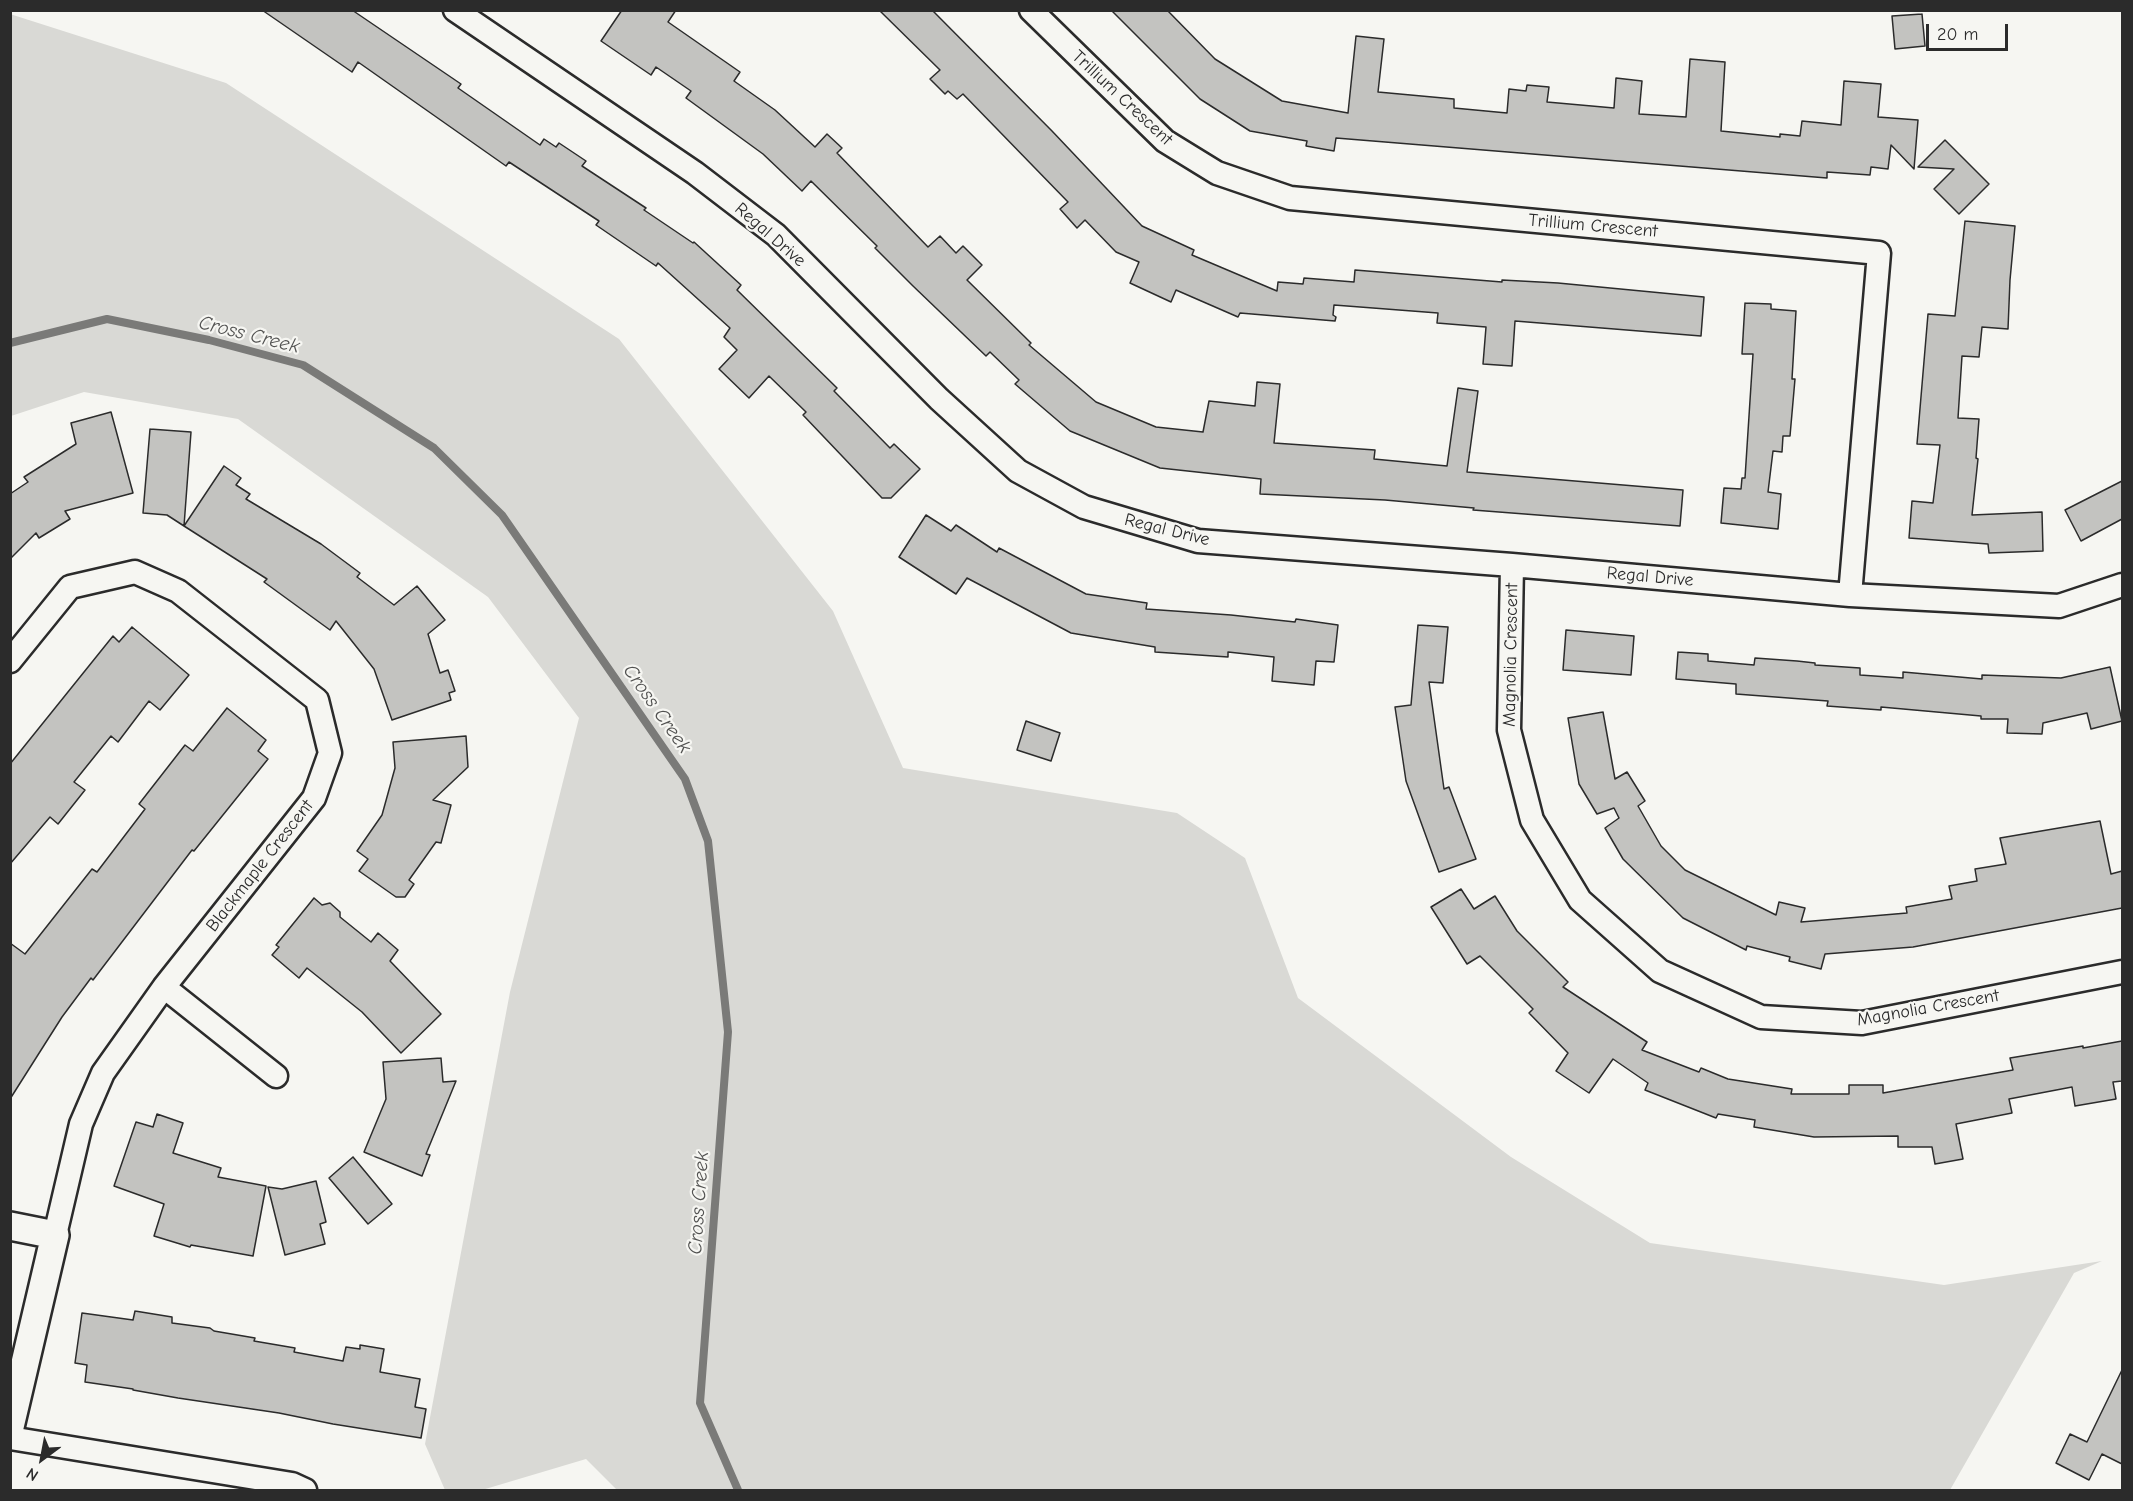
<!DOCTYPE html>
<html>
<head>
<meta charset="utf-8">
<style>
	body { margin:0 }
	#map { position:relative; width:2133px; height:1501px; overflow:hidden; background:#f6f6f2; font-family:"Comic Neue",sans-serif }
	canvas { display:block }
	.frame { position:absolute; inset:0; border:12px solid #2b2b2b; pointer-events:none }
	.north { position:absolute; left:12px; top:1429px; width:60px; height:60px; -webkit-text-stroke:4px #f6f6f2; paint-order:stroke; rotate:212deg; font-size:16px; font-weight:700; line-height:24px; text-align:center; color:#2b2b2b }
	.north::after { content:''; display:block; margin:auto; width:21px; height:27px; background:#2b2b2b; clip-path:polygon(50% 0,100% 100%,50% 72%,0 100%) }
	.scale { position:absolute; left:1926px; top:24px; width:82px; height:27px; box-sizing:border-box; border:3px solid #2b2b2b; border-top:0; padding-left:8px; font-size:18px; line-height:21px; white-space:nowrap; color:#2b2b2b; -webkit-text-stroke:4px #f6f6f2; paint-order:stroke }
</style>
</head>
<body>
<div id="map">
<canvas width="2133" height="1501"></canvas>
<div class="frame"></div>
<div class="north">N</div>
<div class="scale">20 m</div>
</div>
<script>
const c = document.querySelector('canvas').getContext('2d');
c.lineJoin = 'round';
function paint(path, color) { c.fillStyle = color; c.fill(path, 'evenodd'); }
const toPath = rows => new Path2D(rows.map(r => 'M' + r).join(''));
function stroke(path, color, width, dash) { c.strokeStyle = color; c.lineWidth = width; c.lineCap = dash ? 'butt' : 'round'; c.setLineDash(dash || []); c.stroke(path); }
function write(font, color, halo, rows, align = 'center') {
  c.font = font + ' "Comic Neue",sans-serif'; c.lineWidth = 4.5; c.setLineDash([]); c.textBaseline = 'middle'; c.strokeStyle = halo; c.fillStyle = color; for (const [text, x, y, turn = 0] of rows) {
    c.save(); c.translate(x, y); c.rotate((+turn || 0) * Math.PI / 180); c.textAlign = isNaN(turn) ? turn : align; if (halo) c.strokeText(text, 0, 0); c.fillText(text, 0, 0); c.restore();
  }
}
const green = toPath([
	[10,14,226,83,619,339,833,611,903,768,1177,813,1245,858,1298,998,1511,1157,1650,1243,1944,1285,2102,1261,2074,1273,1950,1490,617,1490,586,1459,482,1490,445,1490,425,1444,510,992,579,718,488,597,238,419,84,392,11,416]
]);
const stream = toPath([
	[10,343,107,319,209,340,303,365,434,448,502,515,685,779,708,841,728,1032,700,1403,738,1490]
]);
const building = toPath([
	[262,10,352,10,461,84,458,88,540,145,544,139,556,147,559,143,586,161,582,166,646,208,644,210,693,243,694,242,741,285,737,290,837,388,834,391,890,448,894,444,920,469,891,498,882,498,803,415,806,412,769,376,749,398,719,369,737,350,724,337,730,328,658,263,656,266,596,225,599,221,509,162,506,166,358,62,352,72,262,10],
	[622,10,676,10,668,22,740,72,734,81,775,110,815,147,827,134,842,148,837,153,928,247,940,236,956,253,963,246,982,265,967,280,1031,343,1029,345,1096,402,1156,427,1203,432,1209,401,1255,406,1257,382,1280,384,1274,443,1375,450,1374,459,1447,466,1458,388,1478,391,1467,472,1683,490,1680,526,1473,510,1474,508,1385,500,1260,494,1261,479,1160,468,1070,431,1015,384,1019,380,990,352,986,356,913,286,875,248,877,246,811,181,802,191,763,154,686,98,691,91,656,67,651,75,601,41,622,10],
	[879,10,932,10,1052,131,1142,226,1194,250,1192,255,1277,291,1278,282,1303,284,1304,278,1354,282,1355,270,1502,282,1502,280,1558,283,1704,297,1701,336,1515,321,1512,366,1483,364,1486,327,1437,323,1438,313,1334,305,1333,315,1336,317,1335,321,1240,313,1238,317,1176,290,1171,302,1130,283,1139,262,1116,252,1085,220,1077,228,1060,209,1068,202,963,94,957,99,948,91,945,94,930,79,940,70,879,10],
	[1111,10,1167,10,1215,59,1282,101,1348,113,1356,36,1384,39,1378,92,1454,99,1454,108,1507,113,1509,89,1526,91,1527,85,1549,87,1547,102,1614,108,1616,78,1642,81,1639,114,1686,117,1690,59,1725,62,1721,131,1780,137,1780,134,1800,136,1802,121,1841,125,1844,81,1881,84,1878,117,1918,120,1914,169,1891,145,1888,169,1871,167,1870,175,1827,172,1827,178,1336,138,1334,151,1306,146,1307,141,1250,131,1200,99,1111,10],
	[1922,14,1925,46,1895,49,1892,16,1922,14],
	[1945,140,1989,184,1959,214,1934,189,1954,169,1918,167,1945,140],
	[1965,221,2015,226,2010,280,2008,329,1982,327,1979,357,1962,356,1958,418,1979,419,1976,458,1978,459,1972,515,2042,512,2043,551,1989,553,1988,544,1909,538,1912,501,1933,503,1940,445,1917,444,1928,314,1955,316,1965,221],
	[1745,303,1771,304,1771,309,1796,311,1792,379,1795,379,1790,436,1783,436,1782,452,1773,451,1768,492,1781,494,1778,529,1721,523,1724,488,1741,489,1742,478,1745,478,1753,354,1742,354,1745,303],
	[111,412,133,493,65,511,70,519,39,538,36,533,10,559,10,494,28,482,24,477,76,444,71,423,111,412],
	[150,429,191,432,184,526,167,515,143,513,150,429],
	[224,466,241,478,236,485,250,494,246,499,321,544,360,573,357,577,394,605,417,586,445,620,428,634,440,673,448,670,455,691,449,693,451,700,392,720,374,669,336,621,330,630,264,582,267,579,184,526,224,466],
	[2122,481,2122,519,2081,541,2065,510,2122,481],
	[926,515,951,531,956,525,997,552,999,548,1086,594,1147,603,1146,609,1231,615,1295,622,1296,619,1338,625,1334,662,1316,661,1314,685,1272,681,1274,657,1228,652,1228,657,1155,652,1155,647,1071,633,967,578,956,594,899,557,926,515],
	[1418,625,1448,627,1443,683,1429,682,1444,789,1449,787,1476,859,1439,872,1406,781,1395,707,1411,705,1418,625],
	[132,627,189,675,160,710,149,701,118,742,111,736,74,782,85,790,58,824,50,817,10,864,10,764,113,636,119,642,132,627],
	[1566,630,1634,636,1631,675,1563,670,1566,630],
	[1678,652,1708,654,1708,661,1754,665,1755,658,1797,661,1815,663,1815,665,1860,668,1860,675,1903,678,1903,672,1982,679,1982,675,2061,678,2110,667,2122,721,2091,729,2087,713,2043,723,2042,734,2007,733,2008,719,1981,719,1981,716,1881,707,1881,710,1827,706,1828,701,1736,694,1736,684,1676,679,1678,652],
	[227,708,266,740,258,751,268,759,194,851,192,850,93,980,91,978,62,1017,10,1099,10,943,25,954,92,869,97,872,145,809,139,804,185,745,193,751,227,708],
	[1603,712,1615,779,1627,772,1645,801,1638,806,1661,846,1685,870,1776,915,1779,902,1805,908,1801,922,1907,913,1906,907,1952,899,1949,886,1977,881,1975,869,2006,864,2000,838,2100,821,2111,874,2122,871,2122,908,1913,947,1825,954,1821,969,1789,961,1790,957,1747,946,1746,950,1683,918,1623,859,1605,828,1619,818,1614,808,1597,814,1579,784,1568,718,1603,712],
	[1026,721,1060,733,1051,761,1017,750,1026,721],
	[466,736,468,767,433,800,451,805,441,843,436,842,409,880,414,884,405,897,396,897,359,871,368,859,357,851,382,815,395,768,393,742,466,736],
	[1461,889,1474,909,1495,896,1517,931,1568,982,1563,987,1647,1042,1642,1050,1699,1072,1701,1068,1728,1079,1792,1089,1791,1094,1849,1094,1849,1085,1883,1085,1883,1093,2013,1070,2010,1058,2083,1046,2083,1048,2122,1041,2122,1081,2113,1082,2116,1099,2075,1106,2072,1087,2009,1099,2012,1113,1956,1124,1963,1159,1935,1164,1932,1147,1898,1147,1898,1136,1814,1137,1754,1127,1755,1120,1718,1114,1716,1118,1645,1090,1648,1083,1613,1059,1589,1093,1556,1071,1568,1053,1529,1013,1533,1009,1480,956,1467,964,1431,907,1461,889],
	[314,898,322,905,330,903,340,912,340,917,371,942,378,933,398,950,390,961,441,1014,401,1053,362,1012,307,968,299,978,272,955,279,947,276,945,314,898],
	[441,1058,443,1082,456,1081,426,1154,430,1155,422,1176,364,1152,386,1099,383,1062,441,1058],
	[157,1114,183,1123,173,1153,221,1168,218,1177,266,1186,253,1256,191,1245,190,1247,154,1236,164,1204,114,1186,136,1122,153,1127,157,1114],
	[353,1157,392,1204,368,1224,329,1178,353,1157],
	[316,1181,326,1222,320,1224,325,1244,285,1255,268,1187,282,1189,316,1181],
	[135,1311,172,1317,172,1323,210,1328,214,1331,255,1338,254,1341,295,1348,294,1352,343,1361,346,1347,360,1349,360,1345,384,1349,380,1372,420,1379,415,1407,426,1409,421,1438,333,1424,279,1413,178,1398,133,1390,133,1389,85,1382,87,1365,75,1363,82,1313,133,1320,135,1311],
	[2122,1370,2122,1464,2102,1454,2089,1480,2056,1463,2070,1434,2087,1442,2122,1370]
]);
const minor = toPath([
	[455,10,695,173,776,235,939,399,1018,471,1084,507,1198,541,1512,565,1850,595,2059,606,2122,585],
	[1031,10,1165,141,1217,173,1290,198,1879,253,1850,595],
	[1512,565,1509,730,1532,820,1580,900,1660,971,1761,1017,1862,1023,2122,972],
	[10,661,70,587,135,572,178,591,317,700,330,753,314,798,164,987,103,1073,81,1124,55,1235],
	[164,987,276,1076],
	[10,1438,292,1484,305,1490]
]);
const tertiary = toPath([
	[10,1226,55,1235,10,1427]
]);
const streetNames = [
	["Trillium Crescent",1122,98,43],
	["Trillium Crescent",1593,226,5],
	["Regal Drive",770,235,41],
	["Regal Drive",1167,530,14],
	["Regal Drive",1650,577,5],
	["Magnolia Crescent",1511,655,-89],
	["Blackmaple Crescent",260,866,-52],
	["Magnolia Crescent",1928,1008,-10]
];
const waterNames = [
	["Cross Creek",249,335,14],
	["Cross Creek",657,709,55],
	["Cross Creek",699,1203,-86]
];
paint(green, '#d9d9d5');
stroke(stream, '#7a7a78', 8);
paint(building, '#c3c3c0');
stroke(building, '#2b2b2b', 1.5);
stroke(minor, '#2b2b2b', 27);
stroke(tertiary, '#2b2b2b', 32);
stroke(minor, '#f6f6f2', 22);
stroke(tertiary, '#f6f6f2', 27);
write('18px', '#2b2b2b', '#f6f6f2', streetNames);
write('italic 20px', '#525251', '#f6f6f2', waterNames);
</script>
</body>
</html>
